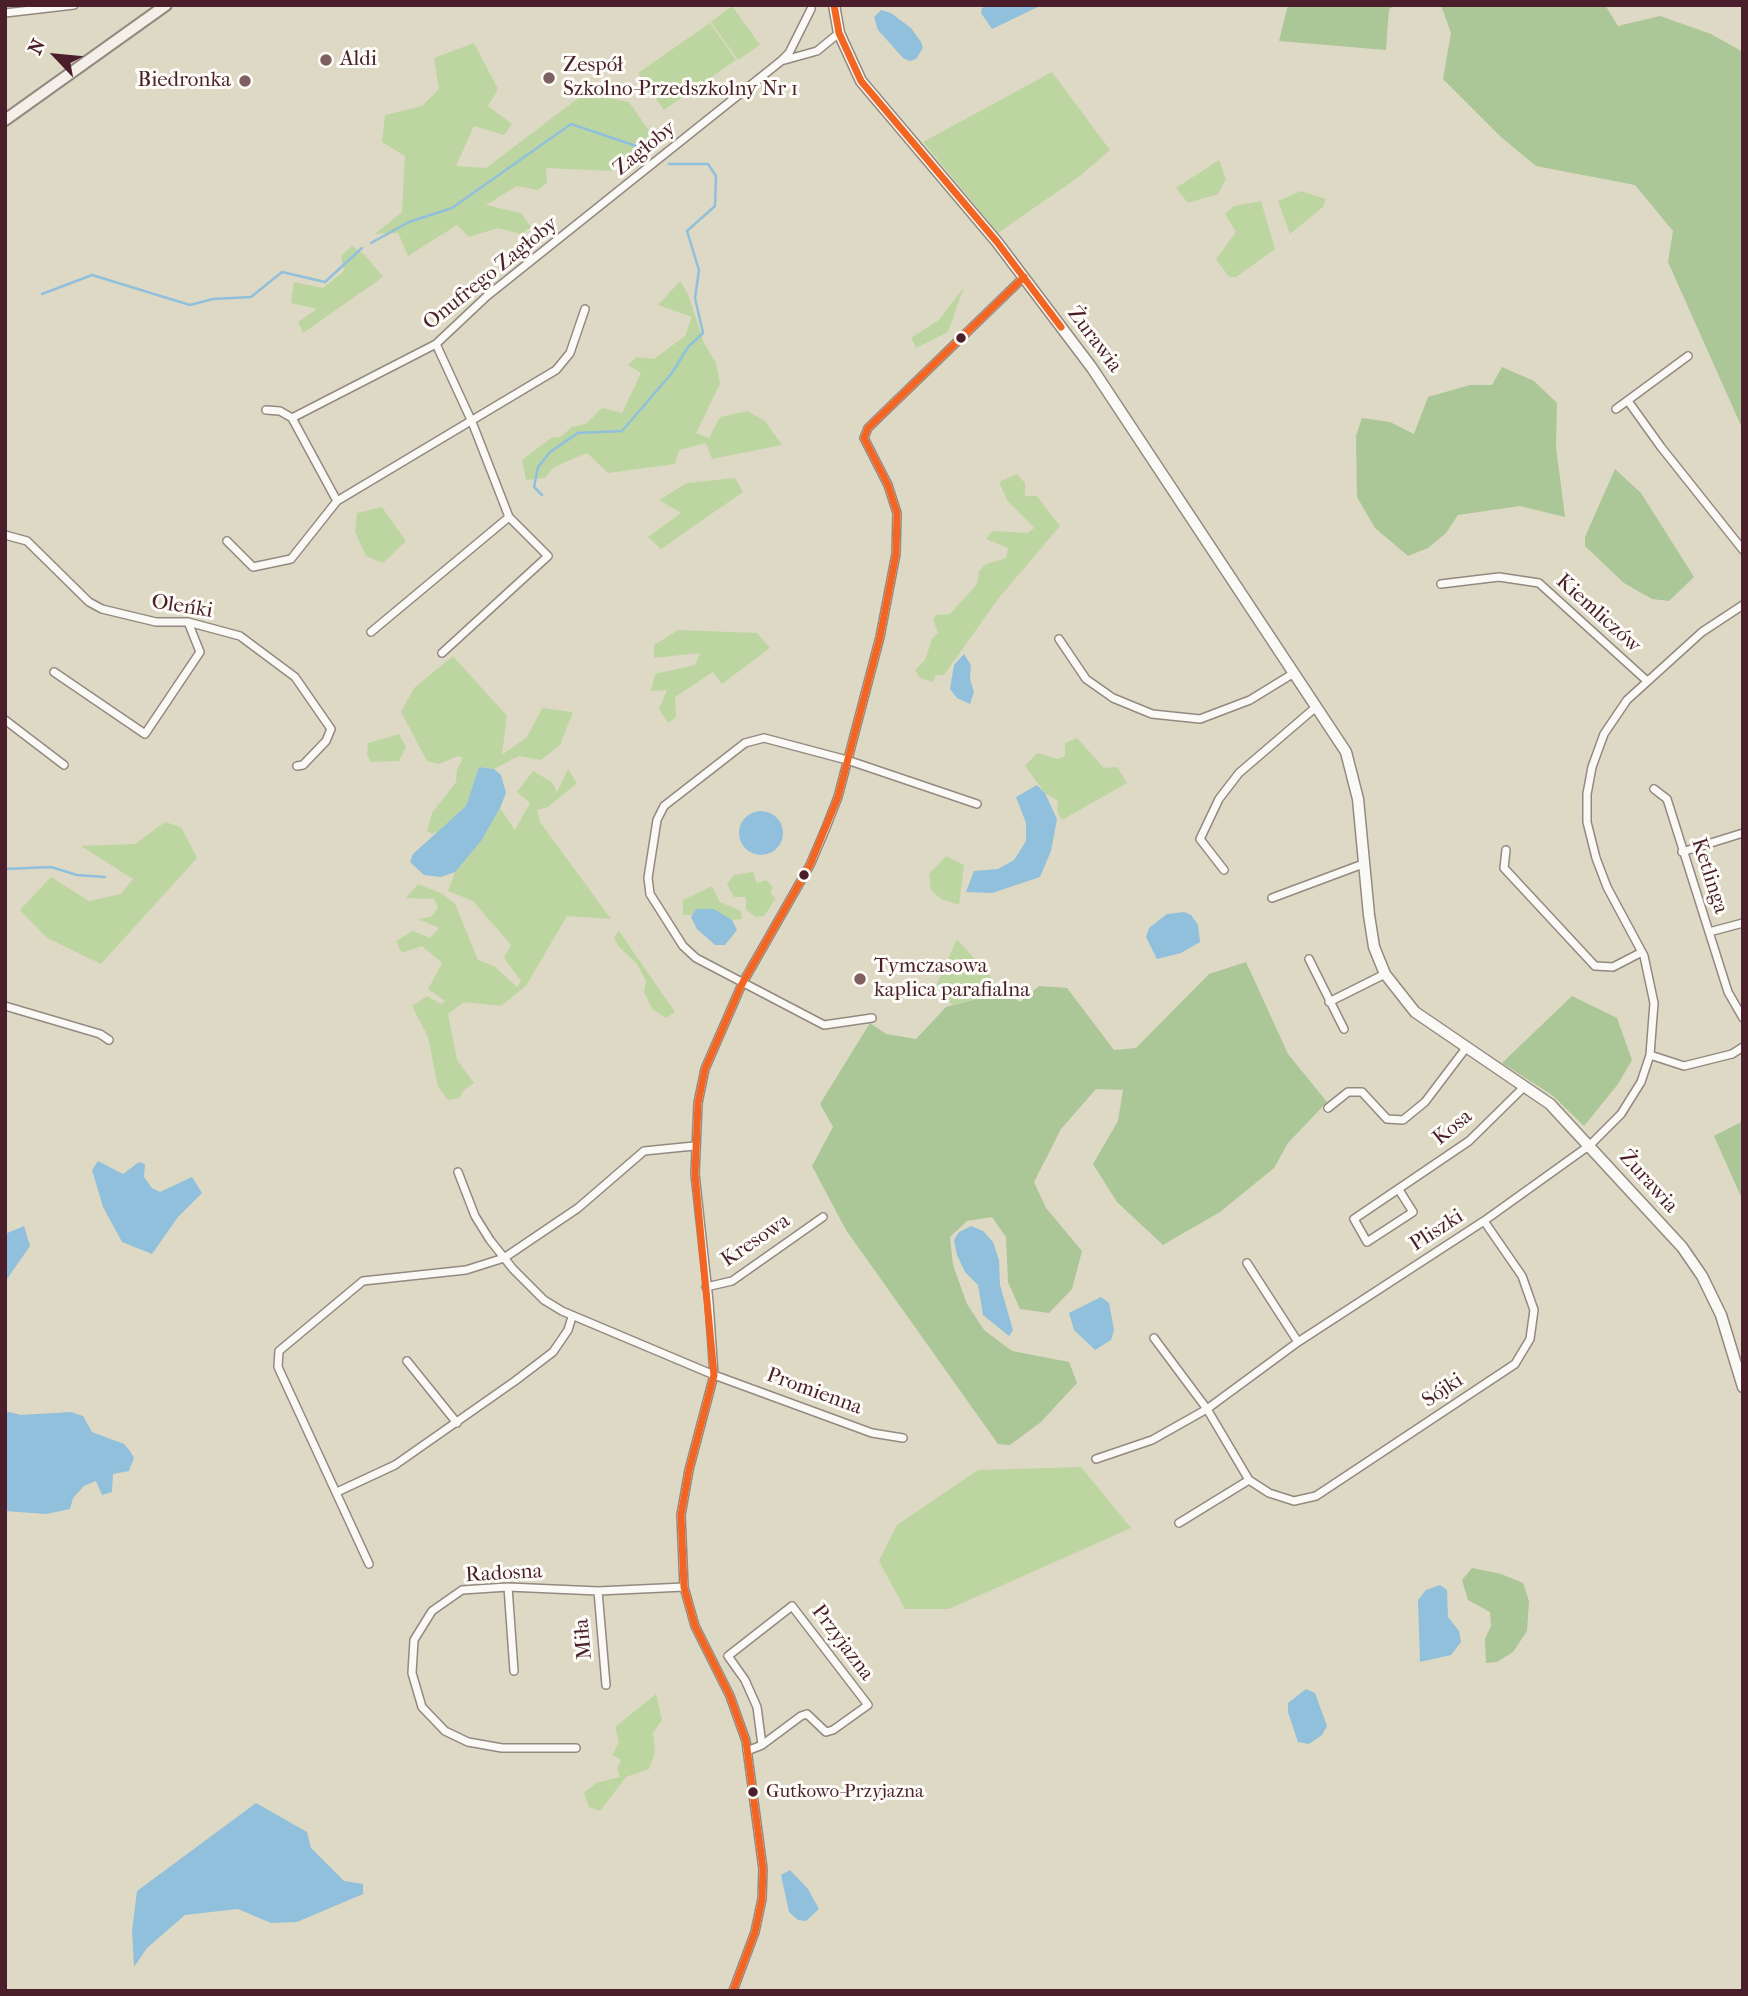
<!DOCTYPE html>
<html>
<head>
<meta charset="utf-8">
<style>
	body { margin:0 }
	#map { position:relative; width:1748px; height:1996px; overflow:hidden; background:#ded9c4; font-family:"IM FELL French Canon",serif }
	canvas { display:block }
	.frame { position:absolute; inset:0; border:7px solid #4a1f2b; pointer-events:none }
	.north { position:absolute; left:21px; top:21px; width:70px; height:70px; -webkit-text-stroke:5px #fdfcf7; paint-order:stroke; rotate:296deg; font-size:19px; font-weight:700; line-height:28px; text-align:center; color:#4a1f2b }
	.north::after { content:''; display:block; margin:auto; width:24px; height:32px; background:#4a1f2b; clip-path:polygon(50% 0,100% 100%,50% 72%,0 100%) }
</style>
</head>
<body>
<div id="map">
<canvas width="1748" height="1996"></canvas>
<div class="frame"></div>
<div class="north">N</div>
</div>
<script>
const c = document.querySelector('canvas').getContext('2d');
c.lineJoin = 'round';
function paint(path, color) { c.fillStyle = color; c.fill(path, 'evenodd'); }
const toPath = rows => new Path2D(rows.map(r => 'M' + r).join(''));
function stroke(path, color, width, dash) { c.strokeStyle = color; c.lineWidth = width; c.lineCap = dash ? 'butt' : 'round'; c.setLineDash(dash || []); c.stroke(path); }
function write(font, color, halo, rows, align = 'center') {
  c.font = font + ' "IM FELL French Canon",serif'; c.lineWidth = 6; c.setLineDash([]); c.textBaseline = 'middle'; c.strokeStyle = halo; c.fillStyle = color; for (const [text, x, y, turn = 0] of rows) {
    c.save(); c.translate(x, y); c.rotate((+turn || 0) * Math.PI / 180); c.textAlign = isNaN(turn) ? turn : align; if (halo) c.strokeText(text, 0, 0); c.fillText(text, 0, 0); c.restore();
  }
}
const green = toPath([
	[732,6,760,45,738,60,711,22],
	[710,23,736,60,664,110,638,73],
	[474,43,498,89,488,106,512,124,504,135,474,126,456,166,486,168,585,93,629,102,657,142,638,158,612,171,546,168,547,183,538,190,517,186,486,205,521,213,531,227,521,234,498,228,469,237,457,225,408,256,398,233,375,234,402,212,405,156,382,142,385,115,422,106,439,89,434,58],
	[1052,72,1110,150,1080,176,998,233,923,142],
	[1219,160,1226,179,1218,194,1188,203,1176,188],
	[1301,191,1326,199,1323,207,1290,234,1278,201],
	[1261,201,1275,249,1236,277,1229,277,1216,259,1236,232,1225,214,1234,206],
	[352,246,365,255,383,277,303,333,298,322,317,309,291,303,294,282,323,288,344,271,341,256],
	[680,281,688,294,704,343,716,363,720,384,696,433,709,438,720,417,747,411,765,421,782,445,712,459,706,443,679,450,675,464,608,473,587,453,554,467,545,478,526,480,522,460,551,438,560,437,572,427,586,424,602,408,622,413,641,373,628,365,637,357,654,359,685,336,692,317,658,305],
	[964,287,948,332,916,348,911,338,939,320],
	[1017,474,1025,483,1025,496,1037,496,1060,526,998,599,944,675,936,675,933,682,920,678,915,670,925,660,932,639,938,633,933,620,936,615,950,614,977,584,979,571,986,564,1006,558,1008,548,986,539,992,531,1028,533,1034,528,1007,500,999,482],
	[735,478,743,492,661,549,648,537,681,513,659,500,687,483],
	[382,507,406,541,383,563,366,556,355,532,357,513],
	[678,630,757,633,770,648,722,684,713,672,675,697,676,717,668,723,659,709,667,690,651,691,655,674,695,665,700,653,654,658,654,645],
	[453,656,507,716,502,755,527,737,542,708,573,712,560,745,541,760,519,756,494,769,479,767,466,806,439,831,432,834,427,831,432,813,456,782,457,770,463,758,458,756,439,764,427,761,401,712,414,688],
	[399,734,406,747,399,761,371,762,367,754,368,743],
	[1077,738,1104,768,1117,767,1127,783,1062,820,1057,811,1058,801,1045,793,1025,766,1037,753,1058,759,1065,756,1065,743],
	[568,769,577,783,548,807,537,810,540,822,611,919,567,916,526,986,501,1006,464,1002,448,1014,457,1060,474,1083,463,1091,460,1098,448,1100,438,1087,428,1037,412,1006,427,996,441,1004,445,1001,428,989,442,963,422,946,402,953,396,941,413,931,430,938,439,928,418,919,431,917,438,908,434,899,406,898,418,884,443,894,455,904,478,960,494,966,517,987,521,981,504,958,511,945,473,901,448,891,455,872,481,841,500,808,515,830,530,803,517,792,533,771,552,782,557,792],
	[165,822,181,827,197,858,101,964,47,938,20,910,51,877,89,901,121,894,133,879,81,846,135,844],
	[946,856,964,865,959,905,941,899,931,890,929,874],
	[753,872,757,883,766,880,773,887,770,893,776,898,764,916,756,917,746,910,746,897,734,897,727,884,734,875],
	[712,886,720,902,741,911,742,919,732,920,714,909,696,909,692,915,683,915,683,900],
	[619,931,675,1012,666,1018,652,1009,644,992,646,981,637,964,618,946,614,937],
	[957,939,1004,992,953,1005,935,988],
	[1081,1467,1131,1528,949,1609,905,1609,879,1561,897,1525,978,1470],
	[656,1694,662,1720,653,1733,655,1752,649,1769,626,1777,600,1811,589,1807,584,1793,596,1783,620,1777,617,1769,621,1760,612,1755,619,1742,615,1727]
]);
const forest = toPath([
	[1288,5,1397,5,1389,9,1386,50,1279,41],
	[1441,5,1605,5,1618,26,1660,16,1711,34,1743,52,1743,430,1668,262,1673,231,1635,185,1536,166,1501,137,1443,79,1451,33],
	[1502,367,1534,381,1557,403,1556,447,1565,517,1520,506,1458,515,1446,533,1428,548,1408,556,1375,528,1357,497,1356,436,1362,418,1390,422,1414,434,1428,397,1470,385,1492,385],
	[1615,469,1641,493,1694,577,1669,601,1652,599,1624,583,1585,546,1585,537],
	[1246,962,1288,1054,1327,1102,1288,1143,1274,1168,1220,1212,1163,1245,1117,1202,1093,1164,1118,1121,1123,1090,1096,1089,1061,1129,1034,1182,1046,1208,1082,1251,1072,1289,1049,1313,1020,1309,1008,1282,1006,1237,992,1217,967,1221,950,1237,953,1265,967,1304,984,1330,1012,1351,1069,1362,1077,1383,1041,1422,1010,1445,998,1444,846,1230,812,1166,833,1127,820,1104,870,1023,886,1034,916,1039,946,1007,1004,992,1020,1002,1039,986,1067,988,1114,1050,1136,1048,1209,974],
	[1572,996,1617,1018,1632,1060,1618,1084,1584,1126,1552,1095,1502,1063],
	[1743,1121,1743,1201,1714,1136],
	[1472,1568,1501,1574,1523,1583,1529,1601,1527,1631,1513,1652,1497,1662,1486,1663,1485,1639,1491,1626,1490,1612,1468,1600,1462,1580]
]);
const water = toPath([
	[988,5,1042,5,992,29,981,13,982,8],
	[881,10,891,13,911,28,921,42,923,48,916,59,910,61,903,58,878,30,874,17],
	[964,654,971,665,970,679,974,692,970,704,957,698,950,689,954,665],
	[479,767,494,769,501,775,506,793,500,808,481,841,455,872,441,877,424,875,410,862,413,854,466,806],
	[1037,785,1045,793,1057,819,1051,851,1040,877,992,893,966,892,974,871,998,869,1014,860,1026,841,1026,823,1016,797],
	'739 833a22 22 0 1 1 44 0a22 22 0 1 1-44 0Z',
	[696,909,714,909,732,920,737,930,725,945,715,945,697,929,691,917],
	[1184,912,1191,915,1198,925,1200,942,1181,953,1157,959,1146,937,1149,928,1167,914],
	[98,1161,123,1174,139,1162,145,1164,144,1177,152,1188,160,1192,192,1177,202,1193,178,1217,152,1254,122,1242,103,1207,92,1170],
	[24,1226,30,1246,5,1282,5,1234],
	[971,1226,983,1231,993,1242,999,1260,1000,1285,1013,1330,1009,1336,983,1315,978,1285,965,1272,957,1255,954,1240,959,1232],
	[1101,1297,1109,1303,1114,1330,1111,1340,1095,1350,1074,1330,1069,1313],
	[5,1411,21,1415,71,1412,83,1416,92,1432,124,1444,130,1451,134,1458,129,1471,113,1474,112,1492,102,1495,96,1481,84,1486,73,1498,70,1509,46,1514,5,1511],
	[1440,1585,1447,1590,1448,1617,1459,1631,1461,1642,1451,1655,1420,1662,1418,1600,1426,1590],
	[1306,1689,1315,1693,1327,1726,1322,1735,1309,1744,1298,1742,1288,1712,1288,1703],
	[256,1803,307,1832,311,1848,344,1881,363,1884,363,1894,297,1922,271,1923,238,1909,185,1915,147,1948,134,1967,132,1931,137,1891],
	[790,1870,808,1889,819,1909,806,1921,798,1920,789,1912,781,1875]
]);
const stream = toPath([
	[371,243,409,222,452,208,571,124,648,150],
	[42,294,92,275,190,305,213,299,251,297,282,272,325,282,362,248],
	[542,495,534,487,538,467,550,452,578,433,622,431,672,373,688,347,703,333,695,298,699,270,687,231,715,206,716,176,708,164,669,164],
	[5,869,51,867,77,875,105,877]
]);
const minor = toPath([
	[5,13,74,5],
	[781,61,817,51,839,33],
	[436,344,472,422,509,517,548,556,442,653],
	[1628,401,1661,447,1743,550],
	[1616,409,1688,356],
	[266,410,280,411,292,418],
	[337,501,292,418,436,344,487,296,781,61,789,53,811,9],
	[5,535,27,541,89,602,102,609,156,622,188,622,240,636,295,677,331,729,326,741,303,765,297,766],
	[227,541,253,567,291,559,337,501,556,370,570,353,585,309],
	[1441,584,1499,577,1539,583,1646,680],
	[371,632,509,517],
	[1059,639,1086,679,1113,698,1152,714,1200,719,1250,700,1294,673],
	[54,672,145,734,200,652,188,622],
	[5,720,64,765],
	[1654,789,1667,799,1728,992,1743,1018],
	[1506,850,1504,868,1595,966,1613,967,1642,952],
	[1682,852,1743,833],
	[1224,870,1200,839,1219,799,1239,773,1316,707],
	[1272,898,1363,864],
	[1709,932,1743,923],
	[1309,959,1344,1029],
	[1329,1002,1385,974],
	[5,1006,100,1034,109,1040],
	[872,1018,824,1025,696,958,683,946,650,894,648,878,657,820,664,806,745,743,764,738,847,760,977,804],
	[1650,1055,1684,1066,1732,1054,1743,1047],
	[1328,1108,1348,1092,1362,1092,1387,1119,1403,1120,1425,1102,1466,1048],
	[458,1172,475,1216,490,1240,513,1269,544,1300,562,1311,714,1375,872,1433,903,1438],
	[1399,1190,1413,1212,1367,1242,1354,1219,1469,1141,1524,1087],
	[1247,1263,1298,1342],
	[706,1287,732,1281,823,1217],
	[1154,1338,1207,1409,1249,1480,1269,1493,1294,1501,1316,1496,1515,1364,1530,1339,1534,1310,1522,1276,1484,1221],
	[407,1361,457,1423],
	[1096,1459,1152,1440,1207,1409,1298,1342,1484,1221,1590,1145,1621,1114,1641,1082,1650,1055,1654,1003,1644,956,1607,887,1596,858,1587,822,1587,794,1592,767,1604,734,1627,700,1702,632,1743,605],
	[337,1492,395,1465,515,1381,553,1352,568,1330,572,1317],
	[1179,1523,1249,1480],
	[369,1564,278,1367,279,1351,363,1281,466,1270,504,1258,578,1208,644,1151,694,1146],
	[508,1587,514,1671],
	[598,1591,606,1685],
	[576,1748,502,1748,468,1742,445,1731,422,1707,412,1673,414,1640,432,1611,462,1590,508,1587,598,1591,684,1587],
	[747,1751,762,1745,757,1707,745,1680,728,1656,792,1606,868,1705,833,1730,826,1732,807,1714,801,1716,762,1745],
	[733,1991,755,1932,762,1899,763,1869,746,1741,730,1696,695,1626,684,1587,681,1515,689,1470,714,1375,709,1302,695,1174,698,1103,705,1069,742,984,810,865,825,830,838,797,880,637,896,554,897,513,888,485,864,438,868,428,1024,277]
]);
const tertiary = toPath([
	[834,5,839,33,861,81,997,242,1092,368,1346,752,1358,799,1369,915,1374,947,1385,974,1415,1012,1550,1104,1682,1247,1702,1276,1721,1315,1743,1387]
]);
const secondary = toPath([
	[5,120,166,5]
]);
const bus1 = toPath([
	[834,5,839,33,861,81,997,242,1061,327],
	[733,1991,755,1932,762,1899,763,1869,746,1741,730,1696,695,1626,684,1587,681,1515,689,1470,714,1375,695,1174,698,1103,705,1069,742,984,810,865,838,797,880,637,896,554,897,513,888,485,864,438,868,428,1024,277]
]);
const markers = [
	[326,60,7,"#7e6061"],
	[549,78,7,"#7e6061"],
	[245,81,7,"#7e6061"],
	[961,338,6,"#4a1f2b"],
	[804,875,6,"#4a1f2b"],
	[860,979,7,"#7e6061"],
	[753,1792,6,"#4a1f2b"]
];
const busNames = [
	["Gutkowo-Przyjazna",766,1792]
];
const poiNames = [
	["Aldi",340,60],
	["Zespół",563,66],
	["Szkolno-Przedszkolny Nr 1",563,90],
	["Biedronka",231,81,"right"],
	["Tymczasowa",874,967],
	["kaplica parafialna",874,991]
];
const streetNames = [
	["Zagłoby",645,149,-39],
	["Onufrego Zagłoby",491,274,-39],
	["Żurawia",1094,340,53],
	["Oleńki",182,607,9],
	["Kiemliczów",1598,614,42],
	["Ketlinga",1709,876,72],
	["Kosa",1453,1128,-39],
	["Żurawia",1648,1182,48],
	["Pliszki",1437,1231,-33],
	["Kresowa",756,1241,-34],
	["Sójki",1443,1391,-34],
	["Promienna",814,1392,20],
	["Radosna",504,1574,-3],
	["Miła",584,1639,-95],
	["Przyjazna",842,1643,53]
];
paint(green, '#bdd6a1');
paint(forest, '#abc697');
paint(water, '#90c0db');
stroke(stream, '#90c0db', 2.5);
stroke(minor, '#938981', 10);
stroke(tertiary, '#938981', 13);
stroke(secondary, '#938981', 14);
stroke(minor, '#faf9f6', 7);
stroke(tertiary, '#faf9f6', 10);
stroke(secondary, '#f4f0e9', 10);
stroke(bus1, '#f26522', 7);
for (const [x, y, r, color] of markers) { const dot = new Path2D(); dot.arc(x, y, r, 0, 2 * Math.PI); c.fillStyle = color; c.fill(dot); stroke(dot, '#fdfcf7', 2.5); }
write('19px', '#4a1f2b', '#fdfcf7', busNames, 'left');
write('21px', '#4a1f2b', '#fdfcf7', poiNames, 'left');
write('21px', '#4a1f2b', '#fdfcf7', streetNames);
</script>
</body>
</html>
